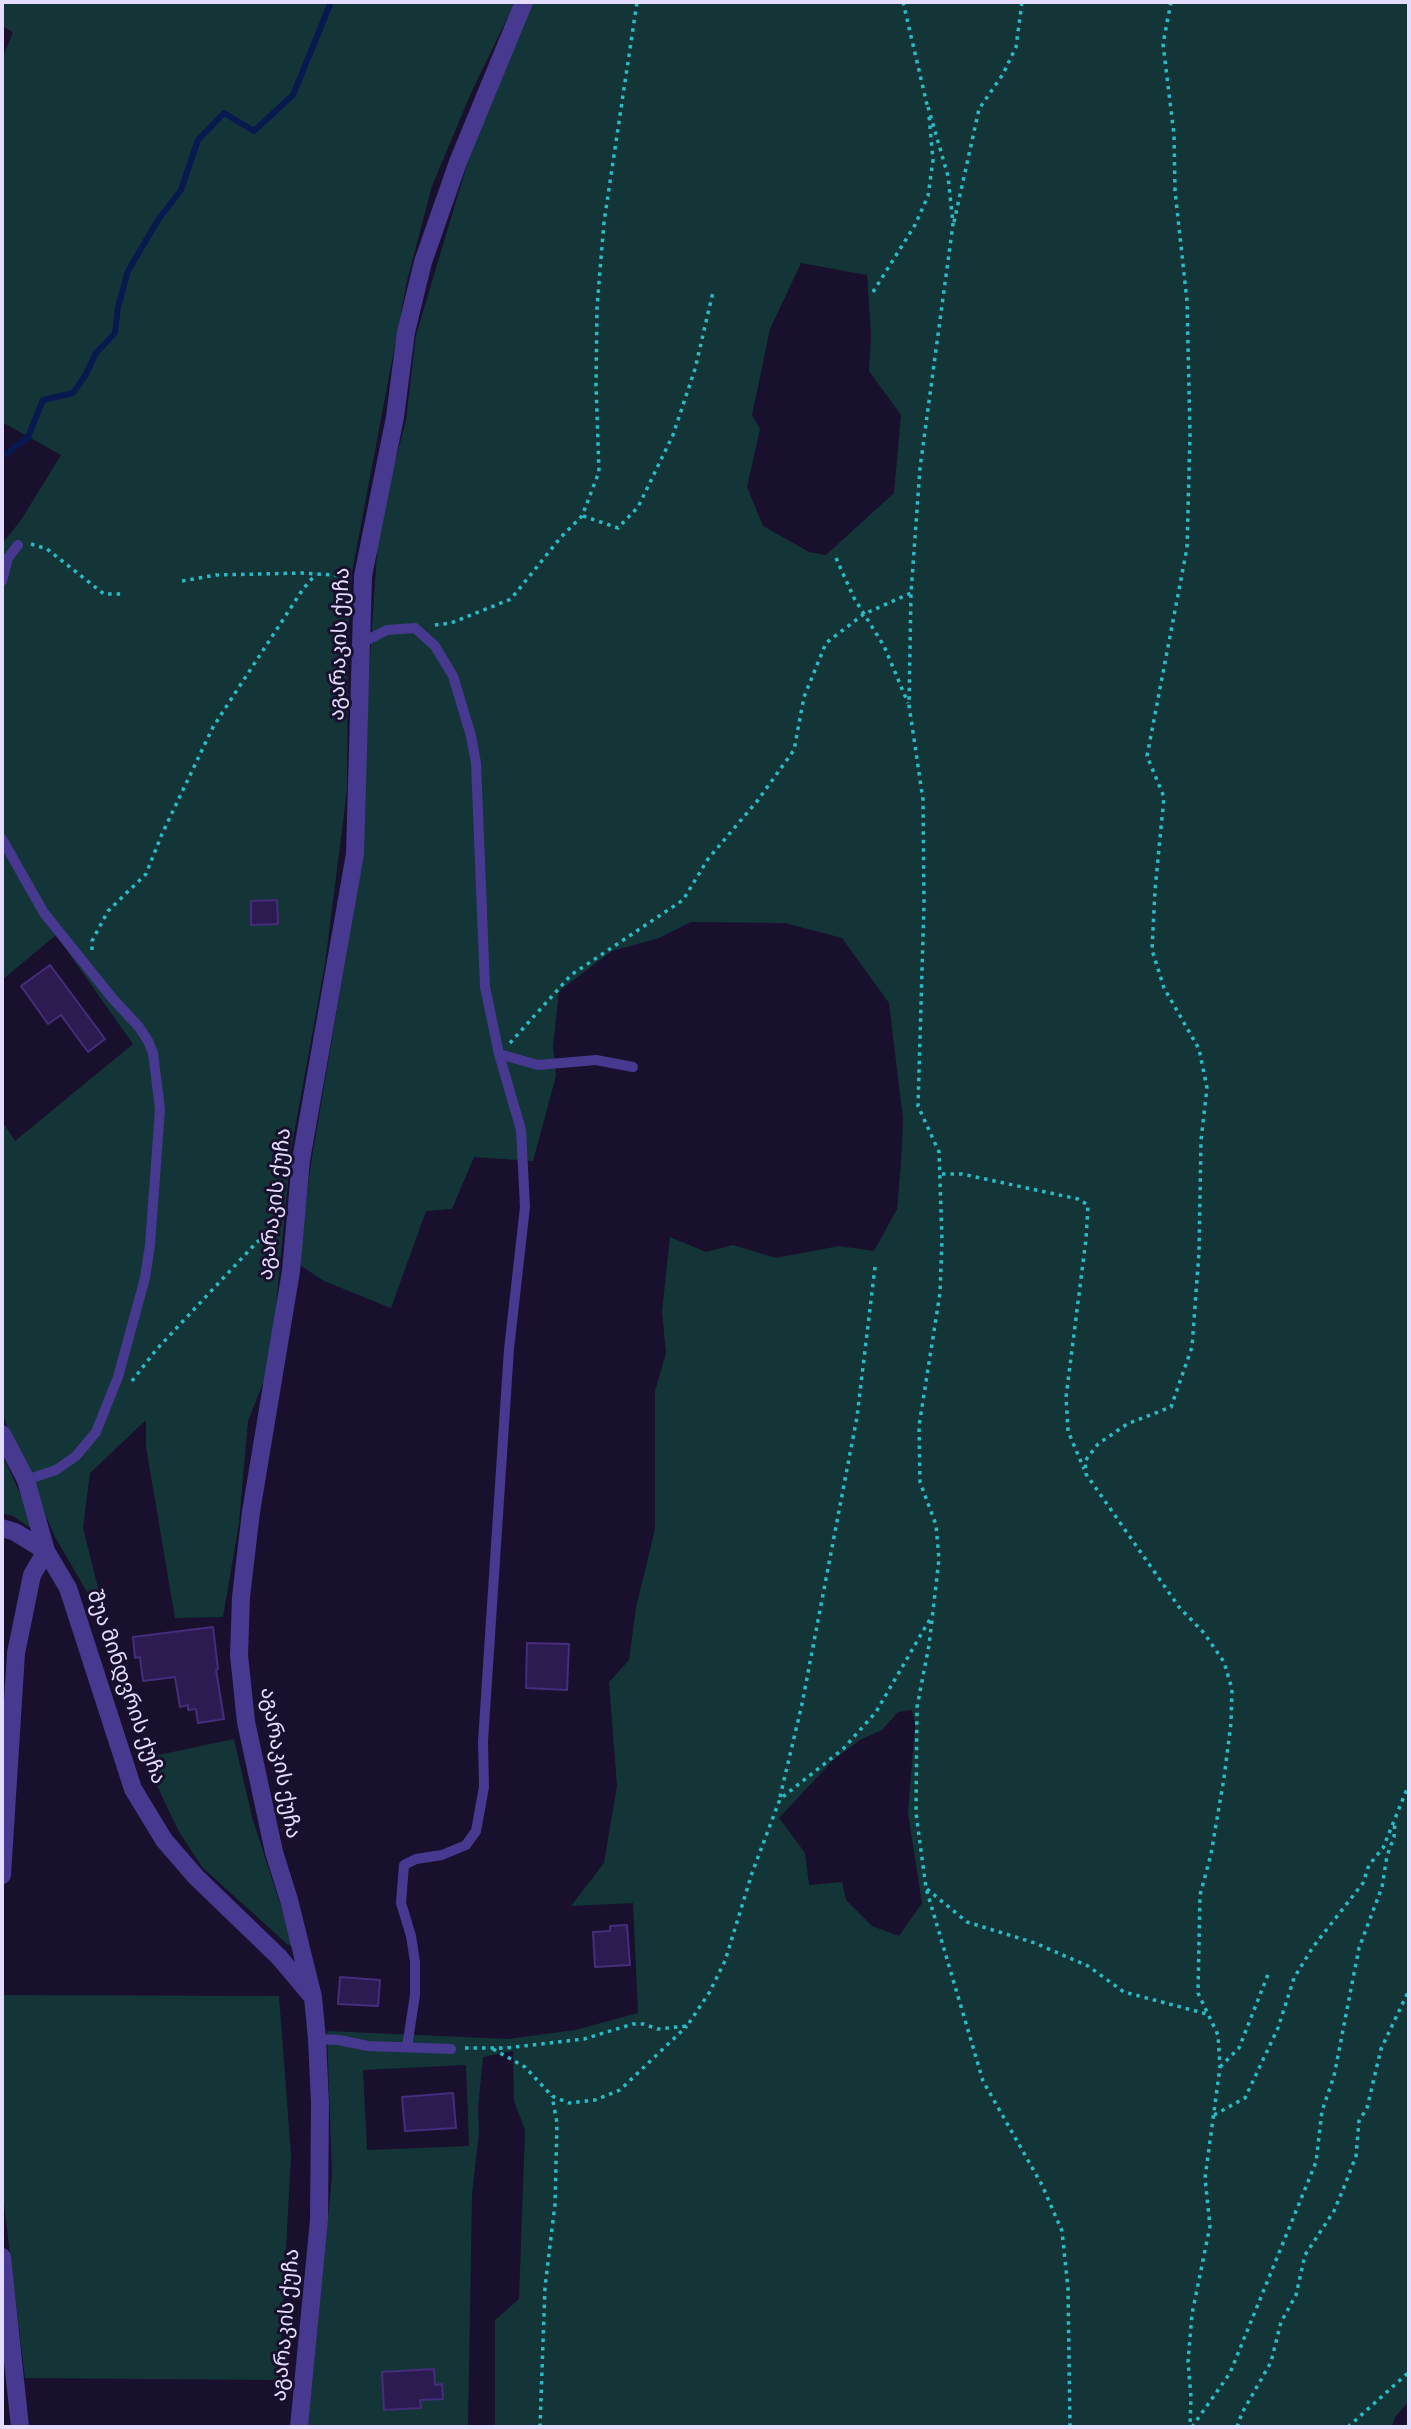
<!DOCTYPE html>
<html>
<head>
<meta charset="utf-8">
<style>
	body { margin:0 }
	#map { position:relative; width:1411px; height:2429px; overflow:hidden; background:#19102d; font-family:Manrope,sans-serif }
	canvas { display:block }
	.frame { position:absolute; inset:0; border:4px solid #e5ddff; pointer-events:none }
</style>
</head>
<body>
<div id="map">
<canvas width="1411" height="2429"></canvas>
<div class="frame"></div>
</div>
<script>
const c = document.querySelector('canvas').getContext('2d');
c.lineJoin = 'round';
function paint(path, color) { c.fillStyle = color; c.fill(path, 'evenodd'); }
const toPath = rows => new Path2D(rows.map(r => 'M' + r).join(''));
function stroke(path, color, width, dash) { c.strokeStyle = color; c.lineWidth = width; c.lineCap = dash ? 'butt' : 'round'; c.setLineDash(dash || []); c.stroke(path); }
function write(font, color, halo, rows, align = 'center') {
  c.font = font + ' Manrope,"Noto Sans Georgian",sans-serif'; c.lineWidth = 6; c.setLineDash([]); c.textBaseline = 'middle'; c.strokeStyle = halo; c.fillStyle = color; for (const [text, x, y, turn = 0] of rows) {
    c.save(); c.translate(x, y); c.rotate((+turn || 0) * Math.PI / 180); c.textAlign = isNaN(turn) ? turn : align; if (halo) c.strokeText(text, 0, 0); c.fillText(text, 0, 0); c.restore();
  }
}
const green = toPath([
	[2,2,515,2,471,93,432,186,407,281,352,572,348,643,347,790,325,964,291,1150,274,1327,267,1373,248,1421,239,1523,223,1617,175,1618,146,1447,146,1420,90,1473,83,1528,108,1628,55,1537,2,1414,2,1121,15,1141,133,1044,56,935,2,980,2,544,21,520,61,455,2,422,2,60,13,32,2,26],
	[532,2,1409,2,1409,2401,1395,2417,1392,2427,495,2427,495,2320,519,2299,525,2130,514,2101,513,2051,483,2057,478,2108,479,2132,472,2194,468,2427,308,2427,332,2176,327,2031,508,2039,575,2030,638,2013,633,1903,571,1906,604,1863,617,1786,609,1682,629,1660,636,1608,655,1529,655,1391,666,1353,662,1311,670,1237,706,1252,733,1245,776,1258,839,1246,874,1251,897,1209,901,1163,903,1119,889,1003,842,938,785,923,691,922,659,938,612,951,559,991,553,1046,556,1076,533,1161,474,1157,452,1209,426,1211,391,1308,324,1281,298,1264,311,1163,362,861,369,674,379,523,406,420,416,335,480,121],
	[801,263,867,275,871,336,869,371,901,415,894,493,826,555,809,552,763,526,747,487,760,429,752,415,770,329],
	[912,1710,915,1725,908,1813,922,1903,899,1936,872,1926,846,1900,842,1882,809,1885,805,1853,779,1818,833,1760,860,1740,882,1730,898,1712],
	[466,2065,469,2146,367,2150,363,2070],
	[2,1454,38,1533,13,1516,2,1513],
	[234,1739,252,1817,294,1947,287,1944,202,1867,178,1830,144,1758],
	[2,1995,279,1996,291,2155,279,2380,25,2378,2,2187]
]);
const stream = toPath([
	[2,457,28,437,43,400,73,393,85,376,96,353,115,333,118,307,128,271,158,220,181,190,198,140,224,113,254,131,293,95,331,2]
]);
const building = toPath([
	[277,900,278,924,251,925,251,901,277,900],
	[50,965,105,1039,88,1052,61,1015,48,1024,21,986,50,965],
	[213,1627,218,1669,216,1670,224,1719,198,1723,196,1709,188,1710,188,1705,180,1707,175,1677,143,1681,140,1657,135,1658,133,1637,213,1627],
	[527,1643,569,1644,567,1690,526,1688,527,1643],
	[627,1925,630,1965,595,1967,593,1932,610,1931,610,1926,627,1925],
	[340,1977,380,1980,378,2006,338,2004,340,1977],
	[453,2093,456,2128,405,2131,402,2097,453,2093],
	[434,2369,435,2385,442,2384,443,2399,420,2400,421,2408,384,2410,382,2372,434,2369]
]);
const path = toPath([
	[903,2,928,109],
	[1171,2,1163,44,1174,135,1175,191,1187,301,1190,434,1187,548,1147,756,1164,797,1155,890,1152,950,1164,988,1199,1049,1207,1088,1201,1140,1199,1252,1192,1347,1171,1407,1127,1424,1098,1444,1085,1461,1086,1474,1179,1607,1204,1633,1224,1662,1232,1689,1231,1723,1224,1778,1211,1854,1200,1895,1198,1993,1218,2035,1220,2067,1205,2178,1210,2226,1192,2314,1188,2362,1191,2397,1190,2427],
	[928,107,948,176,953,224,920,468,911,593,909,705,923,800,924,904,918,1106,939,1152,942,1240,940,1293,919,1426,920,1482,936,1525,939,1559,929,1645,917,1707,916,1813,926,1888,983,2081,1042,2185,1062,2231,1068,2289,1070,2427],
	[954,222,979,109,1003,74,1016,47,1022,2],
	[873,292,915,225,928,196,933,160,929,116],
	[583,516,618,528,638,507,673,435,695,369,713,292],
	[31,544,47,549,104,594,125,594],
	[836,558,854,598,884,646,908,703],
	[182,581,216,575,302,573,347,576],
	[435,625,451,623,511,599,561,537,582,516,599,472,596,385,597,307,604,222,637,2],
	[92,950,92,941,108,911,146,874,162,834,213,727,303,589,316,574],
	[510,1043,571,975,683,900,708,859,758,800,794,750,804,697,826,643,864,614,911,593],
	[942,1174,962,1174,1078,1199,1088,1205,1086,1239,1066,1397,1068,1431,1084,1469],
	[132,1381,156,1350,257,1242,276,1230],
	[780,1797,802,1704,857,1417,875,1267],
	[927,1889,967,1922,1035,1943,1088,1966,1124,1992,1207,2014],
	[465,2048,506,2048,584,2039,633,2024,643,2024,658,2029,687,2026,709,1993,725,1961,752,1873,780,1799,843,1749,876,1712,930,1619],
	[493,2049,525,2067,552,2096,569,2103,595,2100,620,2090,687,2026],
	[1220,2067,1239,2048,1269,1972],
	[1214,2115,1245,2098,1278,2028,1294,1978,1313,1947,1363,1883,1369,1865,1383,1848,1409,1784],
	[540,2427,545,2287,555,2204,557,2123,552,2096],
	[1192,2427,1230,2373,1316,2162,1322,2111,1334,2076,1359,1948,1382,1887,1387,1856,1394,1837,1395,1821],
	[1237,2427,1242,2413,1271,2362,1281,2322,1296,2295,1305,2255,1334,2211,1344,2187,1356,2156,1359,2121,1367,2108,1381,2049,1409,1990],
	[1348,2427,1409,2372]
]);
const lane = toPath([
	[2,581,8,558,18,545],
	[361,643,387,630,415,628,435,646,453,676,471,736,476,763,485,987,499,1054,538,1065,596,1060,633,1067],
	[2,839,44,913,113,999,139,1027,148,1041,153,1053,160,1109,150,1245,145,1278,118,1377,96,1432,76,1456,56,1470,26,1480],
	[317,2039,339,2040,368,2046,451,2049],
	[407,2047,415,1995,415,1962,411,1936,401,1903,404,1865,416,1859,442,1855,466,1845,476,1831,484,1787,483,1741,509,1349,525,1207,521,1130,499,1054]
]);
const street = toPath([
	[2,1434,26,1480,46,1551,32,1575,16,1653,2,1875],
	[2,1528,15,1532,46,1551,68,1588,133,1789,164,1840,196,1877,279,1957,310,1994],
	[2,2257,20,2427],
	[299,2427,319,2220,320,2103,317,2039,313,1997,289,1900,274,1852,246,1722,239,1655,241,1597,251,1512,291,1271,301,1160,355,854,363,576,395,417,406,332,423,262,458,162,524,2]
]);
const streetNames = [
	["აგარაკის ქუჩა",340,644,-88],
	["აგარაკის ქუჩა",275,1204,-83],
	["შუა მინდვრის ქუჩა",126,1687,71],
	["აგარაკის ქუჩა",280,1763,80],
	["აგარაკის ქუჩა",286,2325,-85]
];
paint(green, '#133538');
stroke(stream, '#08194f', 6);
paint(building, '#2c1b50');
stroke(building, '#462c7d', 2);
stroke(path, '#2abcc6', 3.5, [3.5, 5]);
stroke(lane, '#47398f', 10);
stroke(street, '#47398f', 18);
write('21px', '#e5ddff', '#19102d', streetNames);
</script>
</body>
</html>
